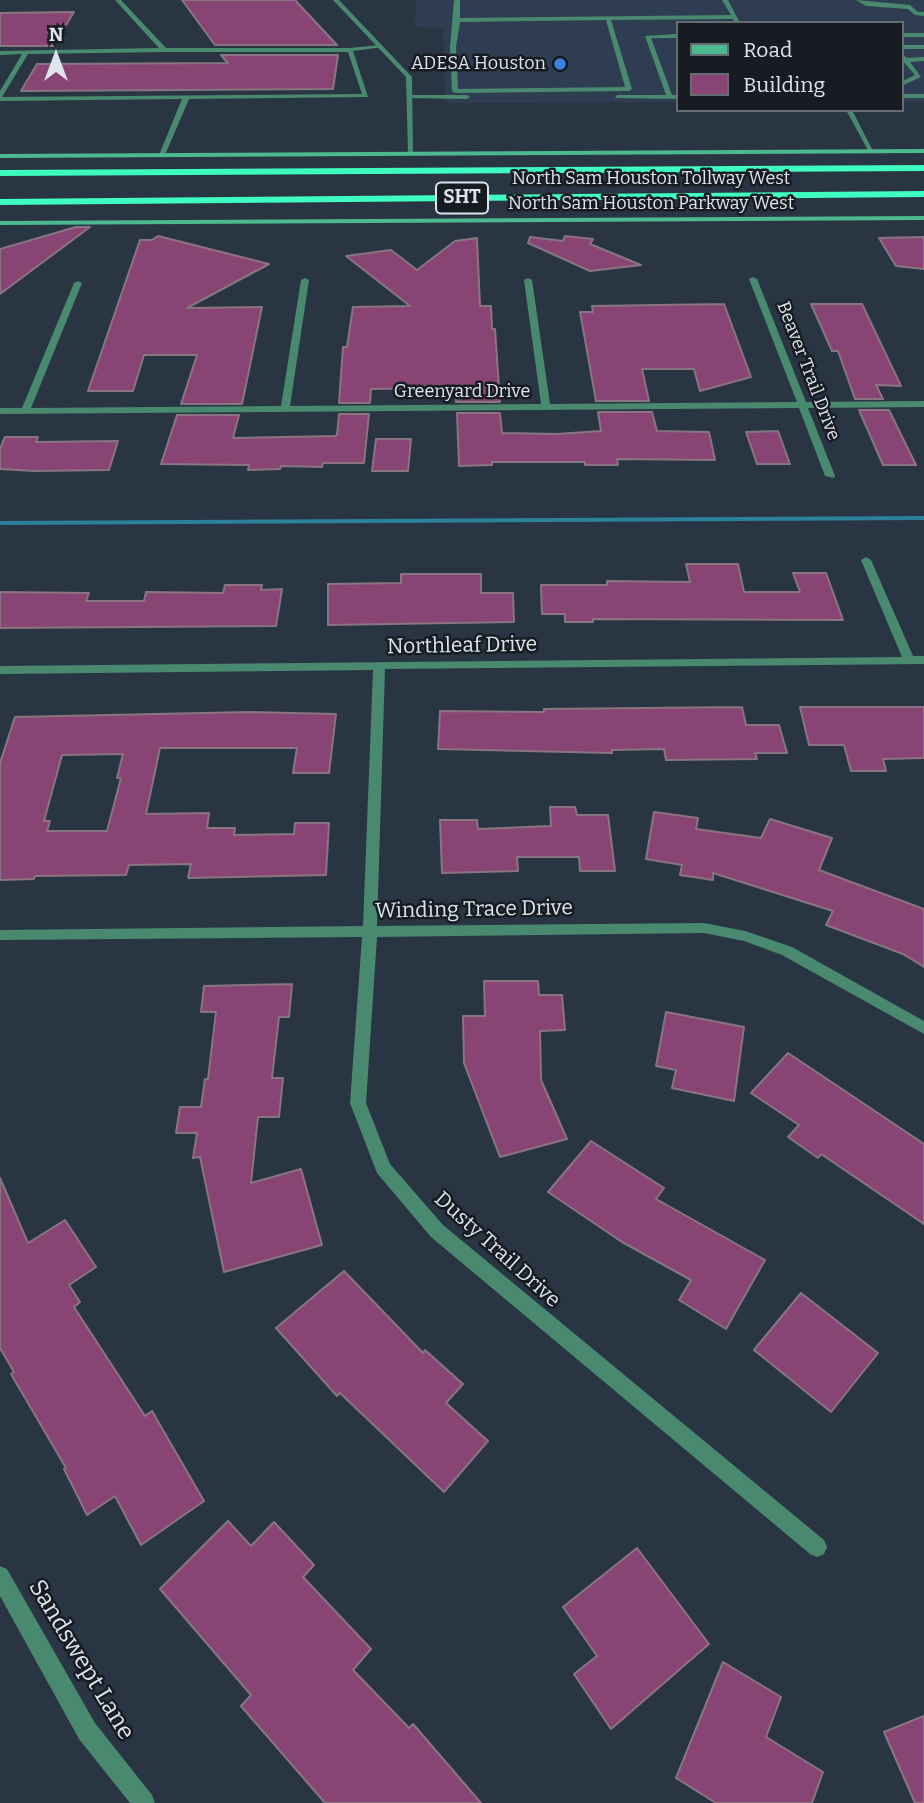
<!DOCTYPE html>
<html>
<head>
<meta charset="utf-8">
<style>
	body { margin:0 }
	#map { position:relative; width:924px; height:1803px; overflow:hidden; background:#2a3544; font-family:Bitter,serif }
	canvas { display:block }
	.legend { position:absolute; left:676px; top:21px; width:228px; height:91px; box-sizing:border-box; background:#171c23; border:2px solid #666c74; margin:0; padding:9px 12px; list-style:none; font-size:21px; color:#dde4ee }
	.legend li { display:flex; align-items:center; gap:14px; height:35px }
	.legend b { width:35px; border:2px solid #666c74 }
	.north { position:absolute; left:21px; top:21px; width:70px; height:70px; -webkit-text-stroke:5px #171c23; paint-order:stroke; rotate:0deg; font-size:19px; font-weight:700; line-height:28px; text-align:center; color:#dde4ee }
	.north::after { content:''; display:block; margin:auto; width:24px; height:32px; background:#dde4ee; clip-path:polygon(50% 0,100% 100%,50% 72%,0 100%) }
</style>
</head>
<body>
<div id="map">
<canvas width="924" height="1803"></canvas>
<ul class="legend">
<li><b style="height:9px;background:#4cb991"></b>Road</li>
<li><b style="height:19px;background:#884472"></b>Building</li>
</ul>
<div class="north">N</div>
</div>
<script>
const c = document.querySelector('canvas').getContext('2d');
c.lineJoin = 'round';
function paint(path, color) { c.fillStyle = color; c.fill(path, 'evenodd'); }
const toPath = rows => new Path2D(rows.map(r => 'M' + r).join(''));
function stroke(path, color, width, dash) { c.strokeStyle = color; c.lineWidth = width; c.lineCap = dash ? 'butt' : 'round'; c.setLineDash(dash || []); c.stroke(path); }
function write(font, color, halo, rows, align = 'center') {
  c.font = font + ' Bitter,serif'; c.lineWidth = 5; c.setLineDash([]); c.textBaseline = 'middle'; c.strokeStyle = halo; c.fillStyle = color; for (const [text, x, y, turn = 0] of rows) {
    c.save(); c.translate(x, y); c.rotate((+turn || 0) * Math.PI / 180); c.textAlign = isNaN(turn) ? turn : align; if (halo) c.strokeText(text, 0, 0); c.fillText(text, 0, 0); c.restore();
  }
}
const built = toPath([
	[416,0,924,0,924,101,901,101,901,23,677,23,677,102,445,103,443,28,415,27]
]);
const stream = toPath([
	[924,516,924,520,0,525,0,521,924,516]
]);
const building = toPath([
	[182,0,295,0,337,45,215,45,182,0],
	[74,12,53,46,0,46,0,13,74,12],
	[221,55,338,55,333,89,21,91,37,64,228,63,221,55],
	[76,227,90,227,0,294,0,249,76,227],
	[158,236,269,264,187,308,262,307,242,404,181,404,197,355,144,355,133,391,88,391,140,240,152,240,158,236],
	[565,236,593,239,590,244,641,265,590,271,528,243,530,237,563,241,565,236],
	[924,237,924,269,896,266,879,238,924,237],
	[477,238,480,306,491,306,492,329,495,329,500,402,456,402,456,389,445,388,371,389,370,403,339,403,343,347,347,347,353,307,410,306,346,256,391,250,417,270,455,241,477,238],
	[724,304,751,377,700,391,694,369,642,369,649,401,596,401,580,312,593,312,592,306,724,304],
	[811,304,862,304,901,386,876,385,883,399,855,399,838,351,832,351,811,304],
	[859,410,889,410,916,465,883,465,859,410],
	[598,412,652,412,657,431,709,432,715,460,617,459,618,465,585,465,585,462,492,462,492,465,459,466,457,413,500,413,502,433,557,434,601,431,598,412],
	[339,414,369,414,364,463,323,463,322,467,281,466,280,469,248,470,249,465,161,464,177,415,239,415,233,438,335,436,337,435,339,414],
	[778,431,790,464,757,464,746,432,778,431],
	[5,437,38,437,36,442,118,441,109,470,34,471,0,469,0,449,5,437],
	[376,439,411,439,408,471,372,471,376,439],
	[686,564,738,564,744,592,800,592,793,573,826,573,843,620,593,619,593,622,565,622,565,614,542,614,541,585,607,585,607,581,690,582,686,564],
	[401,574,481,574,481,593,513,593,514,622,328,625,328,584,401,583,401,574],
	[225,585,262,585,261,590,282,589,276,626,0,628,0,592,89,593,86,601,144,601,146,592,223,593,225,585],
	[742,707,746,725,779,725,787,753,755,753,757,759,666,760,664,749,612,750,612,753,438,749,440,711,544,712,544,709,742,707],
	[800,707,924,707,924,758,883,759,886,771,851,771,844,745,809,745,800,707],
	[250,712,336,714,329,773,293,773,297,748,160,748,146,814,209,813,207,828,235,828,234,835,294,834,295,823,329,823,326,875,188,878,191,864,129,865,126,875,35,876,34,879,0,880,0,763,15,717,250,712],
	[123,754,117,778,121,778,107,831,47,831,50,821,44,821,62,755,123,754],
	[550,807,575,807,577,815,608,815,615,871,580,871,579,857,517,857,518,871,442,873,440,820,477,820,478,829,551,826,550,807],
	[654,812,698,818,696,829,761,838,770,819,832,838,819,870,924,909,924,967,903,954,826,925,833,911,713,873,713,880,680,875,682,865,646,859,654,812],
	[484,981,538,981,539,995,562,995,565,1030,540,1031,541,1080,567,1139,500,1157,464,1063,463,1016,485,1016,484,981],
	[292,984,289,1017,279,1017,272,1078,283,1078,279,1117,258,1117,251,1183,301,1169,322,1245,224,1272,200,1157,193,1158,197,1133,176,1133,180,1107,201,1107,205,1079,208,1079,216,1012,201,1012,204,986,292,984],
	[666,1012,744,1027,734,1101,672,1088,676,1070,656,1066,666,1012],
	[788,1053,924,1144,924,1224,821,1154,818,1158,788,1137,799,1125,751,1093,788,1053],
	[591,1141,664,1188,656,1199,765,1260,726,1329,679,1300,691,1280,622,1242,548,1192,591,1141],
	[0,1178,28,1243,65,1220,96,1267,69,1285,80,1302,74,1307,145,1416,152,1411,204,1501,141,1545,115,1496,87,1515,64,1469,66,1468,11,1374,14,1372,0,1348,0,1178],
	[344,1271,423,1353,425,1350,463,1384,446,1403,488,1441,444,1492,340,1393,337,1396,276,1328,344,1271],
	[801,1293,878,1353,831,1412,754,1350,801,1293],
	[228,1521,251,1546,274,1522,314,1565,303,1577,371,1649,353,1670,409,1728,413,1724,481,1803,325,1803,241,1706,251,1695,160,1589,228,1521],
	[637,1548,709,1644,611,1729,574,1674,597,1656,563,1607,637,1548],
	[723,1662,781,1697,766,1737,823,1772,812,1803,716,1803,676,1778,723,1662],
	[924,1716,924,1803,915,1803,884,1732,924,1716]
]);
const service = toPath([
	[115,0,121,0,166,48,350,48,380,45,383,47,353,51,368,97,189,99,165,155,162,157,159,155,182,99,0,101,0,91,22,54,0,55,0,51,159,48,115,0],
	[164,52,348,52,362,94,2,97,28,54,164,52],
	[454,0,460,0,460,18,731,15,722,0,728,0,740,23,734,23,733,19,611,20,632,89,629,91,455,93,452,91,450,47,454,0],
	[606,20,625,87,458,89,456,47,460,22,606,20],
	[856,0,910,5,918,12,924,12,924,16,915,15,908,9,866,6,856,0],
	[901,33,924,33,924,37,901,37,901,33],
	[677,34,677,38,651,38,672,95,677,95,677,99,615,98,617,95,666,95,645,36,677,34],
	[901,45,924,45,924,49,901,49,901,45],
	[901,53,907,58,924,57,924,61,910,62,921,77,901,86,901,82,915,75,902,60,901,53],
	[901,94,924,94,924,98,901,98,901,94],
	[409,95,467,95,470,97,467,99,407,98,409,95],
	[846,110,852,110,874,153,869,152,846,110]
]);
const minor = toPath([
	[333,0,339,0,412,77,413,155,408,154,406,77,333,0],
	[753,277,757,279,806,402,924,401,924,407,808,408,835,476,834,478,825,476,799,408,0,414,0,408,22,408,74,283,78,281,82,283,31,408,281,406,301,280,305,278,309,280,290,406,541,404,524,280,528,278,532,280,550,404,797,402,749,279,753,277],
	[866,557,871,560,913,656,924,656,924,664,385,669,377,926,704,923,745,931,792,947,924,1021,924,1034,782,955,744,941,704,933,377,937,366,1103,390,1164,443,1225,824,1540,827,1547,824,1554,817,1557,810,1554,431,1237,377,1173,350,1103,362,937,0,940,0,930,363,926,373,670,0,674,0,666,902,657,861,560,866,557],
	[0,1566,7,1569,95,1723,152,1795,155,1803,130,1803,79,1739,0,1596,0,1566]
]);
const secondary = toPath([
	[924,149,924,153,0,158,0,154,924,149],
	[924,216,924,220,0,225,0,221,924,216]
]);
const motorway = toPath([
	[924,165,924,171,0,176,0,170,924,165],
	[924,191,924,197,0,205,0,199,924,191]
]);
const markers = [
	[560,64,7,"#3f7fe0"]
];
const farPoinames = [
	["ADESA Houston",546,64]
];
const farStreetnames = [
	["North Sam Houston Tollway West",651,179],
	["North Sam Houston Parkway West",651,204],
	["Beaver Trail Drive",808,371,69],
	["Greenyard Drive",462,392]
];
const shields = [
	[462,198,52]
];
const shieldNames = [
	["SHT",462,198]
];
const streetNames = [
	["Northleaf Drive",462,646,-1],
	["Winding Trace Drive",474,910,-1],
	["Dusty Trail Drive",497,1250,42]
];
const nearStreetnames = [
	["Sandswept Lane",81,1660,59]
];
paint(built, '#2f3d52');
paint(stream, '#2b829a');
paint(building, '#884472');
stroke(building, '#897581', 2);
paint(service, '#498970');
paint(minor, '#498970');
paint(secondary, '#4cb991');
paint(motorway, '#3efec2');
for (const [x, y, r, color] of markers) { const dot = new Path2D(); dot.arc(x, y, r, 0, 2 * Math.PI); c.fillStyle = color; c.fill(dot); stroke(dot, '#171c23', 2.5); }
write('18px', '#dde4ee', '#171c23', farPoinames, 'right');
write('18px', '#dde4ee', '#171c23', farStreetnames);
for (const [x, y, w] of shields) { const box = new Path2D(); box.roundRect(x - w / 2, y - 15.5, w, 31, 5); c.fillStyle = '#171c23'; c.fill(box); stroke(box, '#dde4ee', 2); }
write('bold 19px', '#dde4ee', null, shieldNames);
write('21px', '#dde4ee', '#171c23', streetNames);
write('24px', '#dde4ee', '#171c23', nearStreetnames);
</script>
</body>
</html>
